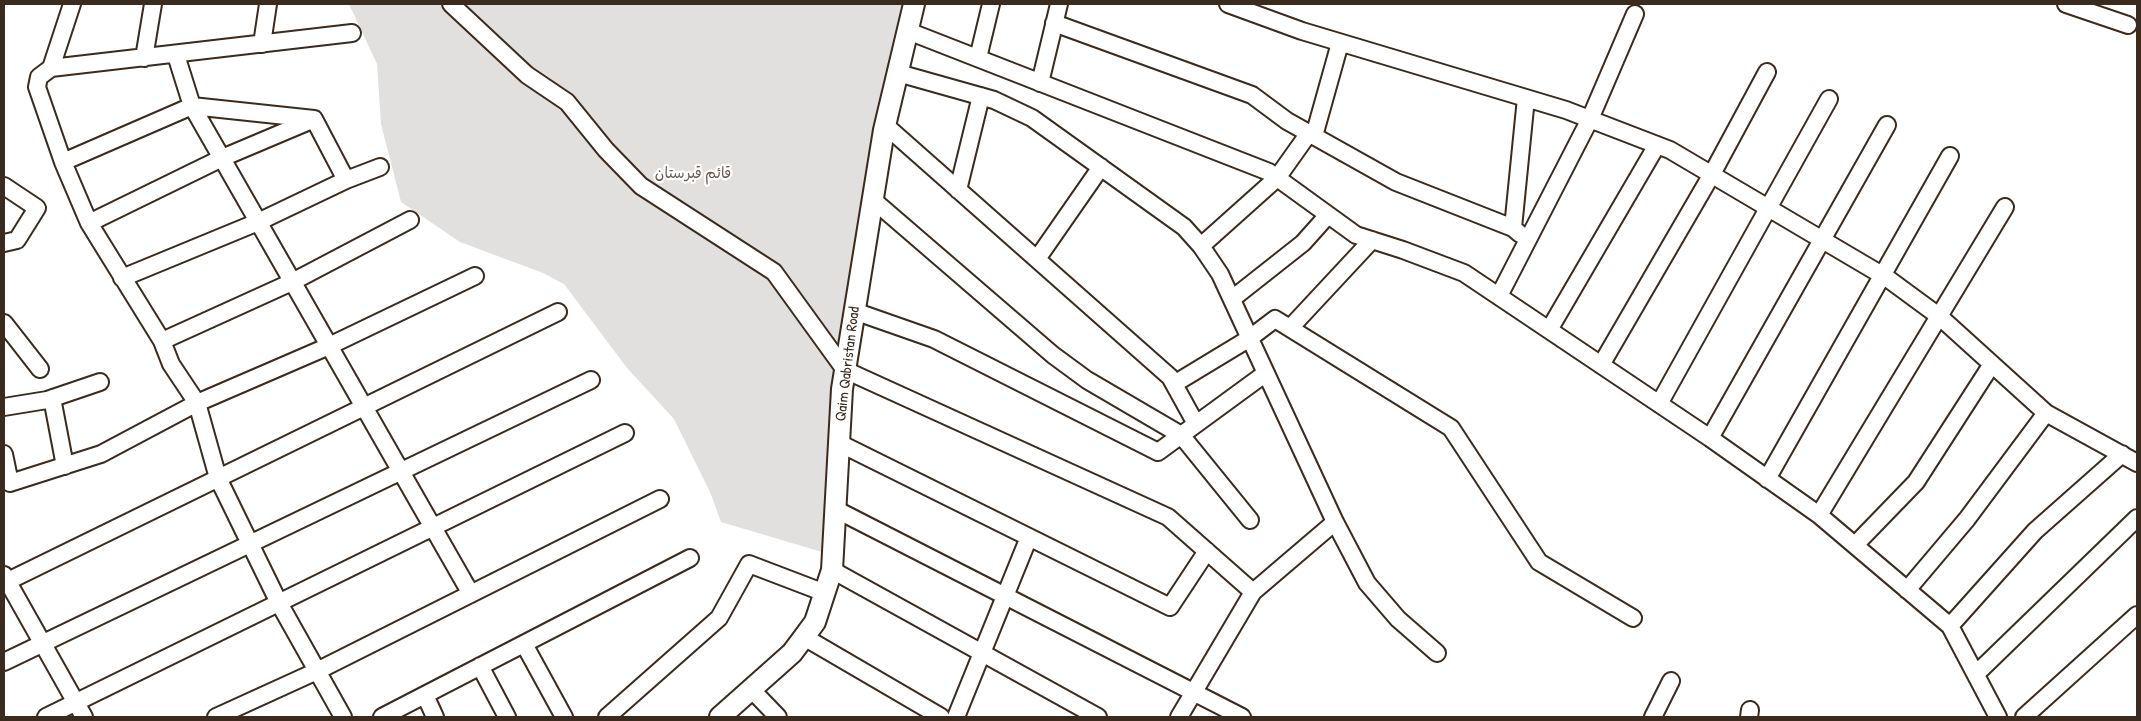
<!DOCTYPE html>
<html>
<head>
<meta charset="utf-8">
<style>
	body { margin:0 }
	#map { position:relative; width:2141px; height:721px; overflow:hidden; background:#fff; font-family:"Patrick Hand",sans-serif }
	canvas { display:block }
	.frame { position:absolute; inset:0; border:5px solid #3b2a1e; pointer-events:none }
</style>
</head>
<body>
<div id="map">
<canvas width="2141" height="721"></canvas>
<div class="frame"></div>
</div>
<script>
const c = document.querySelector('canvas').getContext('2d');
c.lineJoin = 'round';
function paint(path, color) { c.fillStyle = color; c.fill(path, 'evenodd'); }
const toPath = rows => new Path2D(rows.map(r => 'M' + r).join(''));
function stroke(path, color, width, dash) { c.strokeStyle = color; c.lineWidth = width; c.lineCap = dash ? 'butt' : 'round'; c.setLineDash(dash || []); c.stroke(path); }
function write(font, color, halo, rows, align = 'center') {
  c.font = font + ' "Patrick Hand","Playpen Sans Arabic",sans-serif'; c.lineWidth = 4.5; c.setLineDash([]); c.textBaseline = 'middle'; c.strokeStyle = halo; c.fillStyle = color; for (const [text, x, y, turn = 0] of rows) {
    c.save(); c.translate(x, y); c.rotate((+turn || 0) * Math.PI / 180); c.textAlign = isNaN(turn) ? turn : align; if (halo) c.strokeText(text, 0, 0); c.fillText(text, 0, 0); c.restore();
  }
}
const green = toPath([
	[349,4,902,4,875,119,834,364,822,552,721,522,710,492,674,419,627,368,564,284,543,273,460,242,401,202,381,124,377,64]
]);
const minor = toPath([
	[451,4,527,75,567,102,606,150,641,186,774,272,845,370,1168,517,1253,592],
	[1228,4,1302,31,1566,110,1670,150,1887,278,1940,317,2046,413,2137,463],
	[2066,4,2128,25],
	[1054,23,1252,95,1287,121,1396,182,1513,228],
	[908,31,1269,172,1356,235,1403,250,1464,273,1549,330,1657,145],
	[262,44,268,4],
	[176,55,192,106,471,594],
	[144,58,153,4],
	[978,58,991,4],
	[51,68,352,33],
	[898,73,994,100,1032,118,1184,227,1201,246,1220,274,1335,522,1367,583,1398,619,1437,653],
	[1040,83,1059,4],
	[885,125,1170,377,1196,424],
	[1314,136,1340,43],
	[63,162,37,87,39,77,51,68,72,4],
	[4,186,37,208,17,240,4,243],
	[958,190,981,96],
	[872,199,1053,355,1087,380,1181,435,1250,520],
	[89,223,222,158,312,120],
	[1520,234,1513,228,1526,98],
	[1201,246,1277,178,1309,133],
	[1037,259,1101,167],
	[122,278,258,222,346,180,380,167],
	[1499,296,1590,119,1635,14],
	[1232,299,1303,243,1328,215],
	[854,311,934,339,1158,452,1266,373],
	[4,323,40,369],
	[1290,328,1372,240],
	[1549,330,1710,438,1819,515,1950,626,1998,717],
	[162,341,292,282,410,220],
	[1601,365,1712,174,1767,72],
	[1174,384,1250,338,1275,319,1451,428,1539,562,1633,618],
	[52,398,65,466],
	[1659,404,1829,99],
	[4,407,47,400,100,382],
	[1710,438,1887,125],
	[839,443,1170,607,1207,551],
	[4,454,10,483,101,454,197,403,171,364,162,341,89,223,63,162,192,106,314,119,346,180],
	[1767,479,1950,156],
	[835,509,1242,717],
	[1819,515,2005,207],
	[1855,545,1916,482,1992,364],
	[832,570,1098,717],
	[4,575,84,717],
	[4,583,558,312],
	[1907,590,1967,519,2046,413],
	[1950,626,2035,531,2122,454],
	[804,637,941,717],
	[524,644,564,717],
	[4,662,591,380],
	[480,666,507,717],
	[1976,674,2137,518],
	[751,689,778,717],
	[425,695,435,717],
	[46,717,625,433],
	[216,717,317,671,660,499],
	[343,717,279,603,218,478,197,403,329,346,475,276],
	[382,717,690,558],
	[607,717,719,618,749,564,825,593],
	[956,717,1029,537],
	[1179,717,1253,592,1335,522],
	[1653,717,1671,681],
	[1749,717,1750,710],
	[2024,717,2137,615]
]);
const tertiary = toPath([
	[720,717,792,653,804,637,815,622,832,570,842,389,884,130,914,4]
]);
const parkNames = [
	["قائم قبرستان",693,174]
];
const streetNames = [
	["Qaim Qabristan Road",848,364,-83]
];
paint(green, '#e2e0de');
stroke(minor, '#3b2a1e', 20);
stroke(tertiary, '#3b2a1e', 24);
stroke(minor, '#fff', 16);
stroke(tertiary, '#fff', 20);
write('15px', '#65584e', '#fff', parkNames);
write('15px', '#3b2a1e', '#fff', streetNames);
</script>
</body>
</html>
